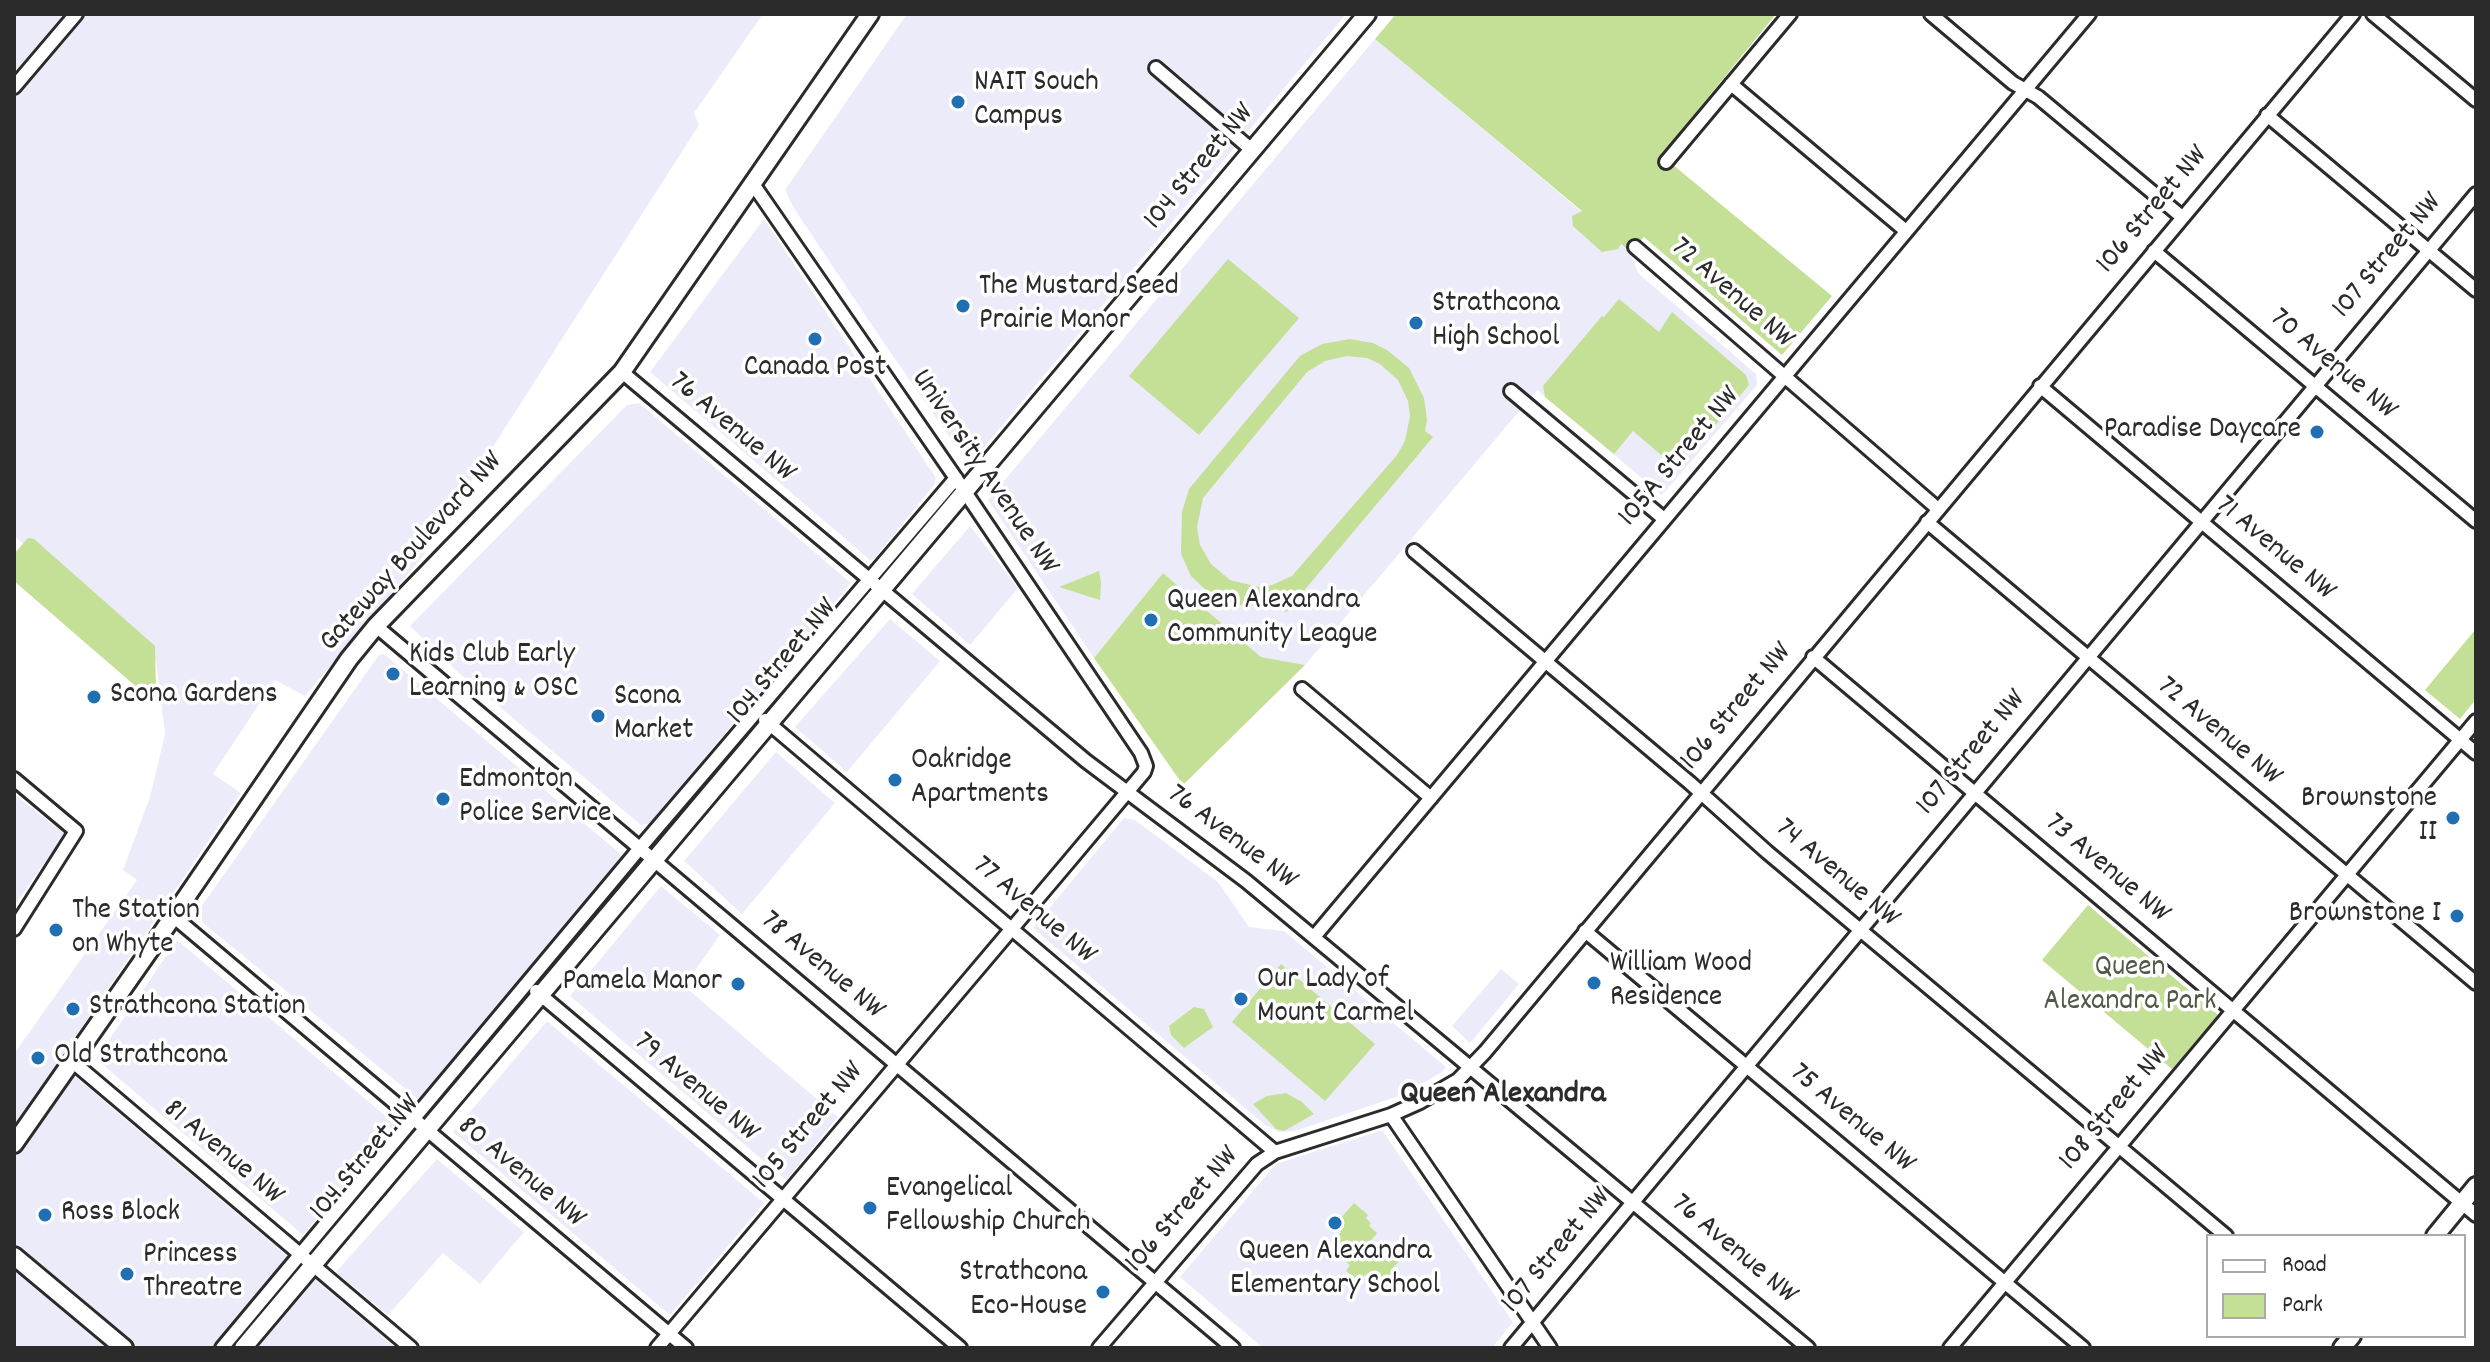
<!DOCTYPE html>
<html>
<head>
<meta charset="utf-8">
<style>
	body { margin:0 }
	#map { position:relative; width:2490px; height:1362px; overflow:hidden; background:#fff; font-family:Dekko,sans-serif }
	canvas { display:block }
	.frame { position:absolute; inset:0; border:16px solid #2b2b2b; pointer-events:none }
	.legend { position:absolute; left:2206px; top:1234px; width:260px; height:104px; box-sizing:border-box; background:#fff; border:2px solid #aaa; margin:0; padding:10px 14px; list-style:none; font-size:24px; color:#2b2b2b }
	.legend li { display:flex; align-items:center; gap:16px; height:40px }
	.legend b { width:40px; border:2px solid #aaa }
</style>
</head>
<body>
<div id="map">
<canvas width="2490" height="1362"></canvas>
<div class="frame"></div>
<ul class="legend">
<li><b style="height:10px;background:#fff"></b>Road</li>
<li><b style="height:22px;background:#c4df96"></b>Park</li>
</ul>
</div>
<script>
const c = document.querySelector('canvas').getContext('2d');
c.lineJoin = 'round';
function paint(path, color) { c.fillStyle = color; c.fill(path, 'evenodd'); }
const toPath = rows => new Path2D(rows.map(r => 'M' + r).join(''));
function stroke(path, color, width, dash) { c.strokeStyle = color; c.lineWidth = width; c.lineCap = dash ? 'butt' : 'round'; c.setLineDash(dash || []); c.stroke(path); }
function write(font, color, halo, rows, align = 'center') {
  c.font = font + ' Dekko,sans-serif'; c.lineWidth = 7; c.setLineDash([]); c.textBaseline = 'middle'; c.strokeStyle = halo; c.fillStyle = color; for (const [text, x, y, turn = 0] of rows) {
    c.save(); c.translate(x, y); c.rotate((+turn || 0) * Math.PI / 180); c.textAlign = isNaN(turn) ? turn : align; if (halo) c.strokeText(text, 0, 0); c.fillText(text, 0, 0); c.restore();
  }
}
const built = toPath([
	[14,14,763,14,694,113,699,125,423,556,305,696,275,680,213,774,241,793,58,1062,396,1348,14,1348,14,1054,137,880,123,870,150,797,165,734,156,661,14,536],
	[907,14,1346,14,969,465,877,333,795,210,785,190],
	[1375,39,1630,252,1638,273,1756,374,1757,385,1662,495,1537,390,1305,665,1261,657,1163,573,1094,658,988,500],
	[764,219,936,478,934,485,874,559,870,560,650,372],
	[639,403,851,583,649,824,641,825,460,674,410,626,627,405],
	[970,526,1018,588,970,645,912,594],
	[890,619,940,661,847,772,795,727],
	[384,654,624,857,419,1100,202,922,201,907,379,655],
	[776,752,835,803,742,914,684,861],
	[14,794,65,834,14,906],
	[1124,818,1135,820,1218,882,1249,927,1284,931,1446,1067,1442,1072,1405,1094,1295,1131,1279,1132,1265,1125,1033,928],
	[661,886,720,935,684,986,838,1117,786,1180,570,996],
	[177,940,395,1124,303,1235,96,1059],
	[1501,969,1519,984,1470,1043,1452,1026],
	[547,1021,764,1203,670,1315,453,1132],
	[1382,1130,1513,1322,1492,1348,1263,1348,1180,1277,1276,1164],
	[437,1159,524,1232,480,1284,443,1253,388,1315,336,1272]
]);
const green = toPath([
	[1396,14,1776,14,1661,155,1832,296,1782,355,1644,237,1630,252,1621,244,1618,249,1602,252,1573,226,1572,216,1582,211,1375,39],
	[1228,259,1299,318,1199,435,1129,376],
	[1619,299,1659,332,1672,312,1746,375,1749,385,1693,452,1688,448,1673,465,1633,431,1614,454,1545,397,1543,386,1602,316,1604,317],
	[1350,339,1373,343,1387,350,1409,368,1424,398,1427,420,1425,431,1433,437,1286,612,1274,601,1251,606,1238,605,1213,597,1191,576,1181,554,1182,512,1189,489,1300,356,1322,344],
	[1347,356,1367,358,1380,364,1398,380,1408,401,1410,416,1405,441,1397,455,1292,576,1272,585,1259,587,1230,580,1211,564,1200,545,1197,527,1203,498,1307,372,1325,361],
	[28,538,34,539,155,646,156,688,148,697,14,581,14,554],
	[1099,571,1101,582,1100,600,1059,587],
	[1163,573,1261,657,1305,665,1183,785,1094,658],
	[2475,630,2476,699,2460,719,2425,690],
	[2088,905,2218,1015,2172,1069,2042,960],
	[1281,964,1375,1044,1325,1101,1232,1022],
	[1194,1007,1204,1009,1213,1027,1184,1048,1171,1035,1169,1026],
	[1286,1093,1302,1102,1314,1114,1284,1131,1276,1129,1253,1104,1267,1096],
	[1354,1203,1368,1215,1366,1218,1371,1223,1369,1226,1377,1233,1369,1243,1382,1254,1390,1244,1404,1256,1392,1269,1395,1272,1387,1281,1382,1277,1376,1283,1366,1274,1359,1281,1346,1271,1350,1265,1335,1253,1341,1245,1335,1239,1341,1232,1334,1226]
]);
const minor = toPath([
	[1931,14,2013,83,2038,97,2182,217],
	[2373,14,2476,100],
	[1156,68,1253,151],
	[1731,84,1906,231],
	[14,87,76,14],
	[2267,115,2476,290],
	[1666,162,1790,14],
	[1635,247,1938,509],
	[2154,251,2476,521],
	[622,372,1086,761,1246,881,1808,1348],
	[2040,386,2476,753],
	[1511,391,1664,519],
	[1927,522,2476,983],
	[1414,551,1690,783,1767,852,2226,1236],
	[376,626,1233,1348],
	[1813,657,2476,1215],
	[1302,689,1431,798],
	[765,720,1275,1152],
	[14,779,76,831,14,929],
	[173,916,686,1348],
	[1585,931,2083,1348],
	[1314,937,2089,14],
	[536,991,960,1348],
	[73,1062,411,1348],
	[1391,1115,1550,1348],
	[222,1348,640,848,956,478],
	[657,1348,1070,860,1144,772,1146,766,1141,753,955,477,753,184],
	[1099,1348,1257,1164,1275,1152,1391,1115,1420,1102,1458,1080,1485,1052,2353,14],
	[1511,1348,2476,194],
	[1950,1348,2476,721]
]);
const major = toPath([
	[14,1144,159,937,349,659,376,626,622,372,870,14],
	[2435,1236,2476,1186],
	[14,1256,124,1348],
	[243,1348,1367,14],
	[2342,1348,2352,1336]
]);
const markers = [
	[958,102,8,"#1f6fb2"],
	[963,306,8,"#1f6fb2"],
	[1416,323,8,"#1f6fb2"],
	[815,339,8,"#1f6fb2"],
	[2317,432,8,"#1f6fb2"],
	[1151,620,8,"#1f6fb2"],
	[393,674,8,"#1f6fb2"],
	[94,697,8,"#1f6fb2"],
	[598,716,8,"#1f6fb2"],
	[895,780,8,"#1f6fb2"],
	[443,799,8,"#1f6fb2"],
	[2453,818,8,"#1f6fb2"],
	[2457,916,8,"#1f6fb2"],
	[56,930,8,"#1f6fb2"],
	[1594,983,8,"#1f6fb2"],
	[738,984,8,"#1f6fb2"],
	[1241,999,8,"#1f6fb2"],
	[73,1009,8,"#1f6fb2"],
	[38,1058,8,"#1f6fb2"],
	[870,1208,8,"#1f6fb2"],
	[45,1215,8,"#1f6fb2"],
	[1335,1223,8,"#1f6fb2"],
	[127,1274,8,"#1f6fb2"],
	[1103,1292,8,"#1f6fb2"]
];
const poiNames = [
	["NAIT Souch",974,85],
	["Campus",974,119],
	["The Mustard Seed",979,289],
	["Prairie Manor",979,323],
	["Strathcona",1432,306],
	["High School",1432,340],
	["Canada Post",815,370,"center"],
	["Paradise Daycare",2301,432,"right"],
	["Queen Alexandra",1167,603],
	["Community League",1167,637],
	["Kids Club Early",409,657],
	["Learning & OSC",409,691],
	["Scona Gardens",110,697],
	["Scona",614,699],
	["Market",614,733],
	["Oakridge",911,763],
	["Apartments",911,797],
	["Edmonton",459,782],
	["Police Service",459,816],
	["Brownstone",2437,801,"right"],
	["II",2437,835,"right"],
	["The Station",72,913],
	["on Whyte",72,947],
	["Brownstone I",2441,916,"right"],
	["William Wood",1610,966],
	["Residence",1610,1000],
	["Our Lady of",1257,982],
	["Mount Carmel",1257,1016],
	["Pamela Manor",722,984,"right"],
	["Strathcona Station",89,1009],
	["Old Strathcona",54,1058],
	["Evangelical",886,1191],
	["Fellowship Church",886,1225],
	["Ross Block",61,1215],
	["Queen Alexandra",1335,1254,"center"],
	["Elementary School",1335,1288,"center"],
	["Princess",143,1257],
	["Threatre",143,1291],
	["Strathcona",1087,1275,"right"],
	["Eco-House",1087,1309,"right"]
];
const streetNames = [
	["104 Street NW",1201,168,-50],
	["106 Street NW",2154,211,-50],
	["107 Street NW",2389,257,-50],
	["72 Avenue NW",1731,295,41],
	["70 Avenue NW",2332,366,40],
	["76 Avenue NW",731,429,40],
	["105A Street NW",1681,458,-50],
	["University Avenue NW",983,473,56],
	["71 Avenue NW",2274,550,40],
	["Gateway Boulevard NW",413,553,-48],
	["104 Street NW",784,663,-50],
	["106 Street NW",1738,708,-50],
	["72 Avenue NW",2218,733,40],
	["107 Street NW",1973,754,-50],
	["76 Avenue NW",1231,839,37],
	["73 Avenue NW",2106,870,40],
	["74 Avenue NW",1836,875,40],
	["77 Avenue NW",1033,912,40],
	["78 Avenue NW",821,967,40],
	["79 Avenue NW",695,1089,40],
	["108 Street NW",2116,1109,-50],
	["75 Avenue NW",1851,1120,40],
	["105 Street NW",810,1127,-50],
	["81 Avenue NW",222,1154,40],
	["104 Street NW",367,1159,-50],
	["80 Avenue NW",520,1174,40],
	["106 Street NW",1184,1211,-49],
	["76 Avenue NW",1733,1251,40],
	["107 Street NW",1558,1252,-50]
];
const parkNames = [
	["Queen",2130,970],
	["Alexandra Park",2130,1004]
];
const neighbourhoodNames = [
	["Queen Alexandra",1503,1097]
];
paint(built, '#ecebfa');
paint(green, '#c4df96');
stroke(minor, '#2b2b2b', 18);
stroke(major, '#2b2b2b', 22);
stroke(minor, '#fff', 12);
stroke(major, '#fff', 16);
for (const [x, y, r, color] of markers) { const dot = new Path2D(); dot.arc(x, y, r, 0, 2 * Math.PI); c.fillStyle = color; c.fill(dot); stroke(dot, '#fff', 3); }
write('30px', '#2b2b2b', '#fff', poiNames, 'left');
write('30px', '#2b2b2b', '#fff', streetNames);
write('30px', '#515846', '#fff', parkNames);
write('bold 32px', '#2b2b2b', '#fff', neighbourhoodNames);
</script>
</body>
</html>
